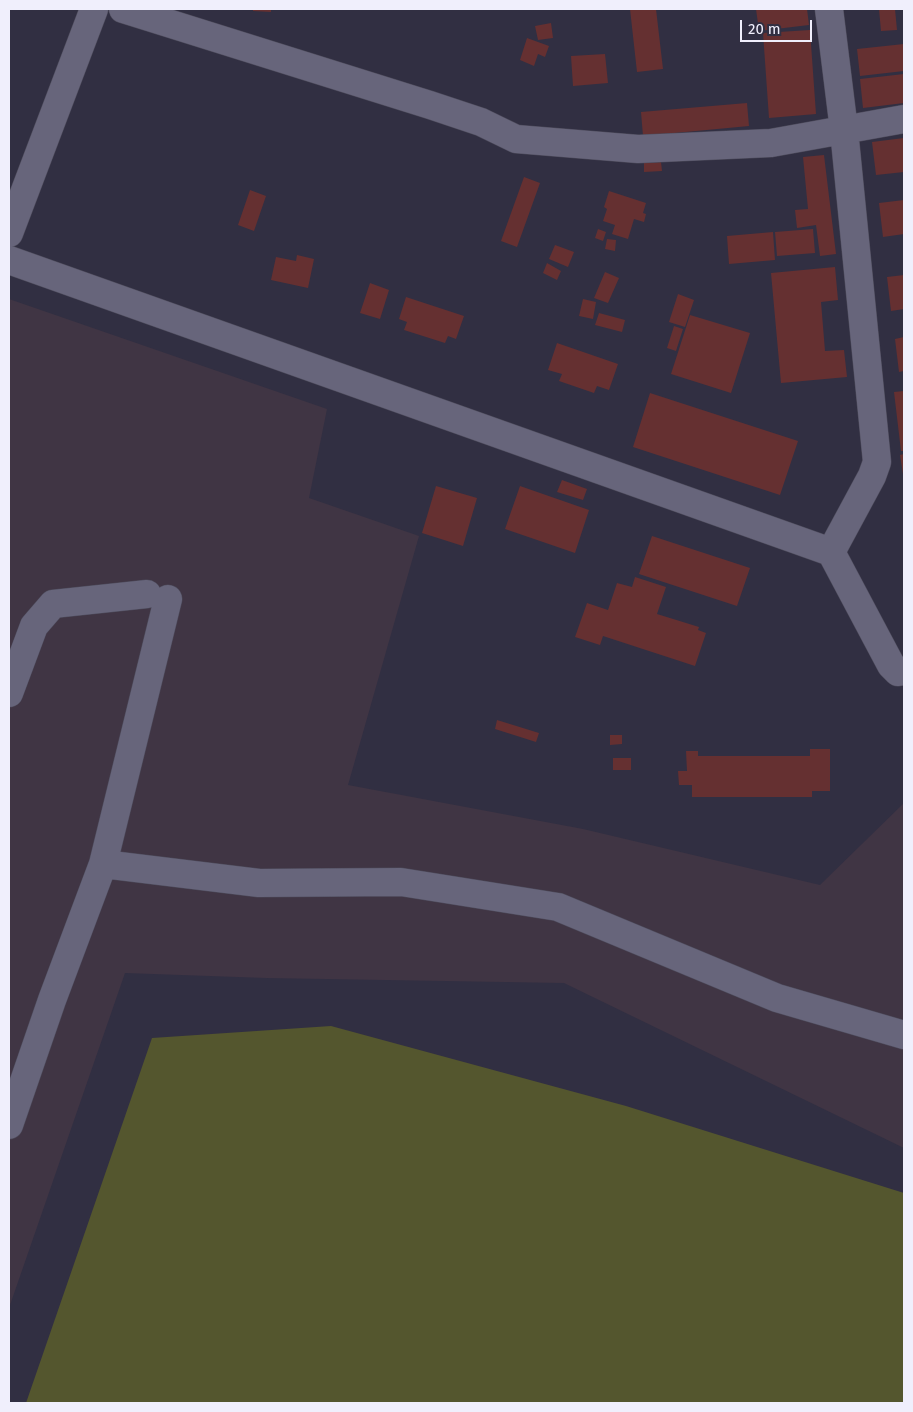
<!DOCTYPE html>
<html>
<head>
<meta charset="utf-8">
<style>
	body { margin:0 }
	#map { position:relative; width:913px; height:1412px; overflow:hidden; background:#312f42; font-family:"Fira Sans",sans-serif }
	canvas { display:block }
	.frame { position:absolute; inset:0; border:10px solid #f0effc; pointer-events:none }
	.scale { position:absolute; left:740px; top:20px; width:72px; height:22px; box-sizing:border-box; border:2px solid #f0effc; border-top:0; padding-left:6px; font-size:15px; line-height:18px; white-space:nowrap; color:#f0effc; -webkit-text-stroke:4px #312f42; paint-order:stroke }
</style>
</head>
<body>
<div id="map">
<canvas width="913" height="1412"></canvas>
<div class="frame"></div>
<div class="scale">20 m</div>
</div>
<script>
const c = document.querySelector('canvas').getContext('2d');
c.lineJoin = 'round';
function paint(path, color) { c.fillStyle = color; c.fill(path, 'evenodd'); }
const toPath = rows => new Path2D(rows.map(r => 'M' + r).join(''));
function stroke(path, color, width, dash) { c.strokeStyle = color; c.lineWidth = width; c.lineCap = dash ? 'butt' : 'round'; c.setLineDash(dash || []); c.stroke(path); }
const industrial = toPath([
	[9,299,327,409,309,498,419,536,348,785,583,829,820,885,904,803,904,1148,564,983,266,978,125,973,9,1308]
]);
const green = toPath([
	[331,1026,626,1106,904,1193,904,1403,26,1403,152,1038]
]);
const building = toPath([
	[253,9,271,9,271,12,253,11],
	[630,9,656,9,663,69,637,72],
	[756,9,807,9,809,25,759,31],
	[879,9,895,9,897,30,881,31],
	[551,23,553,38,538,40,535,26],
	[810,30,816,114,769,118,763,33],
	[527,38,549,46,545,57,538,54,534,66,520,60],
	[904,44,904,71,860,76,857,49],
	[605,54,608,83,573,86,571,56],
	[904,74,904,103,863,108,860,79],
	[747,103,749,126,643,136,641,112],
	[904,138,904,172,876,175,872,142],
	[824,155,836,254,820,256,816,225,797,228,795,210,808,209,803,157],
	[661,162,662,171,644,172,644,163],
	[524,177,540,183,517,247,501,241],
	[250,190,266,196,254,231,238,225],
	[609,191,646,203,643,213,646,214,644,222,634,219,628,239,612,234,615,225,603,221,607,209,604,207],
	[904,200,904,234,883,237,879,203],
	[598,229,606,232,603,241,595,238],
	[813,229,815,253,777,256,775,232],
	[773,232,775,260,729,264,727,236],
	[607,239,616,240,615,251,605,249],
	[555,245,574,252,568,267,549,259],
	[297,255,314,259,308,288,271,280,276,257,296,261],
	[547,263,561,271,557,280,543,273],
	[835,267,838,300,821,302,825,351,844,350,847,377,781,383,771,273],
	[605,272,619,278,608,303,594,298],
	[904,275,904,309,891,311,887,277],
	[370,283,389,290,380,319,360,313],
	[678,294,694,300,685,327,669,322],
	[406,297,464,316,456,339,448,336,445,343,404,330,407,322,399,319],
	[583,299,596,302,593,319,579,316],
	[599,313,625,320,622,332,595,325],
	[690,315,750,333,731,393,671,374],
	[674,326,683,329,676,351,667,348],
	[904,337,904,371,899,372,895,339],
	[557,343,618,364,609,390,597,386,594,393,559,381,562,374,548,370],
	[904,391,904,451,901,451,894,392],
	[650,393,798,441,780,495,633,447],
	[904,454,904,474,903,474,900,455],
	[562,480,587,489,583,500,557,492],
	[436,486,477,498,463,546,422,533],
	[520,486,589,510,575,553,505,529],
	[652,536,750,568,737,606,639,574],
	[635,577,666,587,657,614,699,627,698,630,706,633,695,666,603,636,600,645,575,637,587,603,608,610,617,583,632,587],
	[497,720,539,733,536,742,495,729],
	[610,735,622,735,622,744,610,745],
	[810,749,830,749,830,791,812,791,812,797,692,797,692,785,679,785,678,771,687,771,686,751,698,751,698,756,810,756],
	[613,758,631,758,631,770,613,770]
]);
const minor = toPath([
	[123,9,430,105,481,122,516,139,638,149,771,143,904,119],
	[9,233,94,9],
	[9,260,831,552,872,476,877,462,844,130,829,9],
	[831,552,891,665,898,672,904,671],
	[9,693,34,626,53,604,147,594],
	[103,864,259,883,401,882,558,907,777,998,904,1035],
	[9,1125,52,1000,103,864,168,599]
]);
paint(industrial, '#403544');
paint(green, '#54562e');
paint(building, '#653031');
stroke(minor, '#4d4b5b', 29);
stroke(minor, '#67657b', 28);
</script>
</body>
</html>
